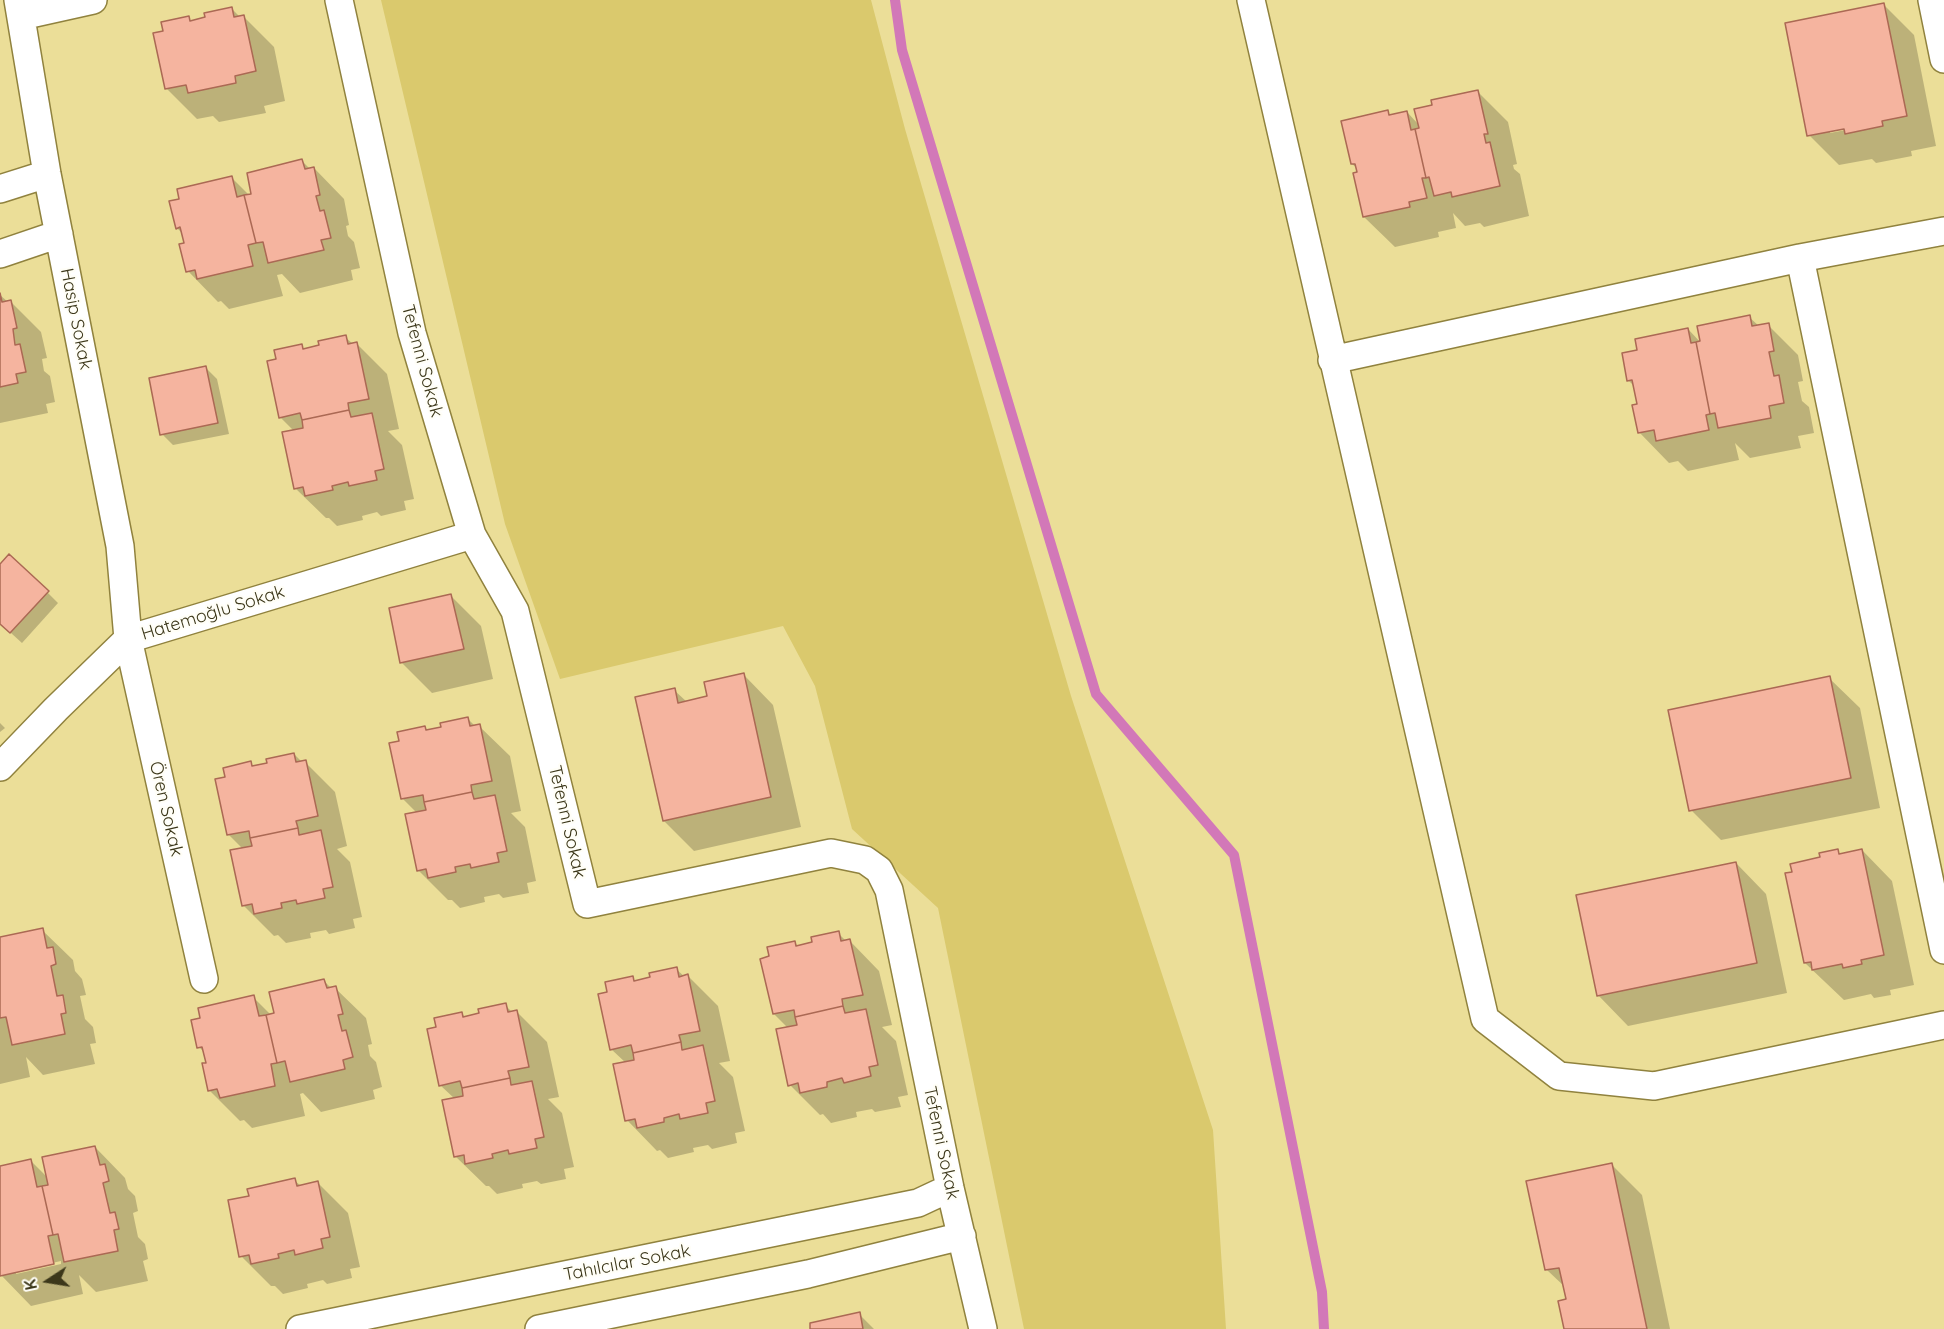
<!DOCTYPE html>
<meta charset="utf-8">
<style>
body{margin:0}
#map{position:relative;width:1944px;height:1329px;overflow:hidden;background:#ebde98;font-family:Quicksand,sans-serif}
canvas{display:block}
.north{position:absolute;left:18px;top:1251px;width:60px;height:60px;-webkit-text-stroke:4px #fffef7;paint-order:stroke;rotate:258deg;font-size:16px;font-weight:700;line-height:24px;text-align:center;color:#3c371a}
.north::after{content:'';display:block;margin:auto;width:21px;height:27px;background:#3c371a;clip-path:polygon(50% 0,100% 100%,50% 72%,0 100%)}
</style>
<div id="map">
<canvas width="1944" height="1329"></canvas>
<div class="north">K</div>
</div>
<script>
const context = document.querySelector('canvas').getContext('2d');
context.lineJoin = 'round';
function fillPath(path, color) { context.fillStyle = color; context.fill(path, 'evenodd'); }
const poly = rows => new Path2D(rows.map(r => 'M' + r).join(''));
function strokePath(path, color, width, dash) { context.strokeStyle = color; context.lineWidth = width; context.lineCap = dash ? 'butt' : 'round'; context.setLineDash(dash || []); context.stroke(path); }
function write(font, color, halo, rows, align = 'center') {
  context.font = font + ' Quicksand,sans-serif'; context.lineWidth = 4.5; context.setLineDash([]); context.textBaseline = 'middle'; context.strokeStyle = halo; context.fillStyle = color; for (const [text, x, y, turn = 0] of rows) {
    context.save(); context.translate(x, y); context.rotate((+turn || 0) * Math.PI / 180); context.textAlign = isNaN(turn) ? turn : align; if (halo) context.strokeText(text, 0, 0); context.fillText(text, 0, 0); context.restore();
  }
}
fillPath(poly([
 [381,0,871,0,905,129,1071,696,1213,1130,1226,1329,1024,1329,938,908,852,829,815,686,783,626,560,679,505,524]
]), '#dac96d');
fillPath(poly([
 [1884,5,1914,35,1936,146,1911,151,1912,156,1876,163,1872,159,1839,165,1809,135],
 [1851,126,1851,129,1830,133,1830,130],
 [232,9,240,17,243,16,274,47,285,101,264,106,266,113,219,122,213,116,197,119,167,89,165,33,188,18,192,22],
 [1477,91,1508,122,1517,164,1513,165,1514,169,1520,174,1529,216,1484,227,1480,223,1465,226,1453,213,1456,228,1438,232,1439,237,1395,247,1364,217,1358,169,1352,164,1387,112,1391,116,1407,112,1419,125,1434,106],
 [302,161,310,169,314,168,344,199,349,225,346,226,348,236,354,242,360,268,351,270,353,280,300,293,282,274,277,275,283,296,229,309,221,301,218,302,188,271,183,234,177,228,181,200,232,178,250,196],
 [0,295,8,302,11,302,41,332,47,358,42,359,44,371,50,376,55,402,46,404,48,413,0,423],
 [1749,317,1759,326,1768,325,1798,355,1803,381,1798,382,1802,401,1809,407,1814,433,1798,436,1801,448,1750,458,1735,443,1739,460,1688,471,1678,461,1669,463,1639,432,1639,405,1635,387,1628,380,1639,351,1688,329,1702,344],
 [345,337,353,344,357,344,387,374,399,429,388,431,402,445,414,499,404,501,406,510,381,516,377,512,362,516,363,520,337,526,329,518,326,518,295,488,294,431,280,417,278,361,301,345,305,350],
 [206,368,217,379,229,434,173,445,162,434],
 [0,566,47,592,58,603,22,643,0,623],
 [451,596,481,626,493,679,432,693,402,663],
 [743,674,773,705,801,827,694,851,664,821,674,690,687,702,709,697],
 [1829,678,1860,708,1880,808,1721,840,1691,810],
 [468,719,476,727,479,726,510,756,521,811,511,813,525,827,536,881,527,883,529,893,503,898,499,894,484,897,485,902,460,908,452,900,448,900,418,870,417,813,403,799,391,744,401,742,424,727,428,731],
 [0,723,5,728,0,732],
 [294,754,302,762,305,762,335,792,347,846,337,849,350,862,362,917,353,919,355,928,329,934,326,930,310,933,311,938,286,943,278,935,274,936,244,906,232,851,243,849,229,835,217,780,227,778,250,763,254,767],
 [1862,850,1892,881,1914,985,1890,990,1891,995,1874,998,1871,994,1844,1000,1805,963,1794,873,1837,851,1841,855],
 [1736,863,1766,894,1787,993,1628,1026,1598,995],
 [42,930,73,960,75,971,82,979,86,995,80,996,85,1019,93,1027,96,1043,90,1044,95,1064,43,1075,26,1057,30,1077,0,1084,0,939],
 [838,933,846,941,849,940,879,971,892,1025,882,1027,896,1041,908,1095,898,1097,901,1107,875,1112,872,1109,856,1112,857,1117,831,1123,823,1114,820,1115,790,1085,788,1028,774,1014,771,957,794,942,798,946],
 [676,969,685,977,688,976,718,1006,730,1061,719,1063,733,1077,745,1131,735,1133,737,1143,712,1149,708,1145,693,1148,694,1152,668,1158,660,1150,657,1151,627,1120,626,1063,611,1049,609,993,632,978,636,982],
 [324,981,332,989,335,988,366,1018,372,1044,368,1045,370,1056,376,1062,382,1087,373,1090,375,1099,321,1112,303,1093,300,1094,305,1116,252,1128,244,1120,240,1121,209,1090,208,1064,205,1053,199,1047,253,997,271,1015],
 [505,1005,513,1013,517,1012,547,1042,559,1097,548,1099,562,1113,574,1167,564,1169,566,1179,541,1184,537,1181,522,1184,523,1188,497,1194,489,1186,486,1186,455,1156,455,1099,440,1085,438,1029,462,1014,466,1018],
 [95,1147,125,1178,128,1189,135,1196,138,1211,133,1213,138,1237,145,1244,148,1259,143,1261,148,1281,96,1292,79,1275,83,1294,31,1306,1,1275,0,1167,31,1161,48,1178],
 [61,1261,61,1264,16,1274,16,1271],
 [1612,1165,1642,1195,1670,1329,1566,1329,1567,1300,1565,1287,1547,1270],
 [294,1180,301,1186,317,1182,348,1213,360,1267,350,1269,352,1278,327,1284,323,1280,307,1284,308,1288,283,1294,275,1286,271,1286,241,1256,250,1197],
 [859,1314,874,1329,812,1329]
]), '#0003');
strokePath(poly([
 [895,0,902,50,1096,694,1234,855,1322,1292,1324,1329]
]), '#d278b8', 10);
const building = poly([
 [1884,3,1907,116,1882,121,1883,126,1845,134,1844,129,1807,136,1785,23,1884,3],
 [232,7,234,17,244,15,256,71,235,76,236,83,188,93,186,85,165,89,153,33,163,31,161,22,189,16,190,21,205,17,204,13,232,7],
 [1478,90,1488,134,1484,134,1486,143,1490,142,1500,186,1452,197,1451,192,1434,196,1429,177,1426,178,1415,129,1419,128,1414,109,1432,105,1431,100,1478,90],
 [1388,110,1389,115,1407,111,1411,130,1415,129,1426,178,1422,178,1427,198,1409,202,1410,207,1363,217,1353,173,1357,172,1355,164,1351,164,1341,121,1388,110],
 [302,159,305,169,314,167,320,195,316,196,320,211,324,210,331,238,321,240,324,250,268,263,263,242,256,243,244,195,251,194,247,173,302,159],
 [232,176,237,197,244,195,256,243,248,245,253,266,197,279,195,270,186,272,179,244,184,243,180,227,176,229,169,201,179,199,177,189,232,176],
 [0,293,2,302,11,300,17,328,13,329,15,345,20,344,26,372,16,374,18,383,0,387,0,293],
 [1750,315,1752,326,1769,323,1774,351,1769,352,1774,376,1779,375,1784,403,1769,406,1771,418,1718,428,1715,413,1710,414,1696,342,1700,341,1697,326,1750,315],
 [1688,328,1691,343,1696,342,1710,414,1706,415,1709,430,1656,441,1654,430,1638,433,1632,405,1637,404,1632,380,1627,381,1622,353,1637,350,1635,339,1688,328],
 [346,335,348,344,357,342,369,399,348,403,349,410,302,420,300,413,279,418,267,361,276,359,274,350,302,344,303,349,319,345,318,341,346,335],
 [206,366,218,423,160,435,149,378,206,366],
 [349,410,351,417,372,413,384,469,375,471,377,480,349,486,348,482,332,486,333,490,305,496,303,487,294,489,282,432,303,428,302,420,349,410],
 [9,554,49,591,10,633,0,624,0,564,9,554],
 [451,594,464,649,400,663,389,608,451,594],
 [744,673,771,797,663,821,635,697,675,688,678,703,707,696,704,682,744,673],
 [1830,676,1851,778,1689,811,1668,710,1830,676],
 [468,717,470,726,480,724,492,781,471,785,472,792,424,802,423,795,401,799,389,743,399,741,397,732,425,726,426,730,441,727,440,723,468,717],
 [294,753,296,762,306,760,318,816,296,821,298,828,250,838,249,831,227,835,215,779,225,777,223,768,251,761,252,766,267,763,266,759,294,753],
 [472,792,474,799,495,795,507,851,497,853,499,862,471,868,470,864,455,867,456,872,428,878,426,869,417,871,405,814,426,810,424,802,472,792],
 [298,828,299,835,321,830,333,887,323,889,325,898,297,904,296,900,281,903,282,908,254,914,252,904,242,906,230,850,252,846,250,838,298,828],
 [1838,849,1839,854,1862,849,1884,955,1861,960,1862,964,1843,968,1842,964,1812,970,1811,962,1804,963,1785,873,1792,872,1790,864,1820,857,1819,853,1838,849],
 [1736,862,1757,963,1597,996,1576,895,1736,862],
 [43,928,47,948,53,947,56,964,51,966,57,996,63,995,66,1013,61,1014,65,1034,12,1045,6,1017,0,1018,0,937,43,928],
 [839,931,841,941,850,939,863,995,842,999,843,1006,795,1017,794,1010,773,1014,760,959,769,956,767,947,795,941,796,946,812,942,811,937,839,931],
 [677,967,679,977,688,974,700,1031,679,1035,681,1042,633,1053,631,1045,610,1050,598,994,607,992,605,982,633,976,634,981,650,977,649,973,677,967],
 [324,979,327,988,336,986,343,1014,338,1015,342,1031,346,1030,353,1057,343,1060,345,1069,290,1082,285,1061,277,1063,266,1015,274,1013,269,992,324,979],
 [254,995,259,1016,266,1015,277,1063,271,1064,275,1086,220,1098,217,1089,208,1091,202,1063,206,1063,202,1047,197,1048,191,1020,200,1018,198,1008,254,995],
 [506,1003,508,1012,517,1010,529,1067,508,1071,510,1078,462,1088,460,1081,439,1086,427,1029,436,1027,434,1018,462,1012,463,1017,479,1013,478,1009,506,1003],
 [843,1006,845,1013,866,1009,878,1065,869,1067,871,1076,844,1083,842,1078,827,1082,827,1087,800,1093,798,1083,788,1086,776,1029,797,1025,795,1017,843,1006],
 [681,1042,682,1050,703,1045,715,1101,706,1103,708,1113,680,1119,679,1114,664,1118,664,1122,637,1128,635,1119,625,1121,613,1064,634,1060,633,1053,681,1042],
 [510,1078,511,1085,532,1081,544,1137,535,1139,537,1148,509,1154,508,1150,492,1154,493,1158,465,1164,464,1155,454,1157,442,1100,463,1096,462,1088,510,1078],
 [95,1146,100,1165,105,1164,109,1181,103,1183,110,1213,115,1212,119,1229,114,1230,118,1251,64,1262,58,1234,53,1235,42,1186,48,1185,42,1157,95,1146],
 [31,1159,37,1187,42,1186,53,1235,48,1236,54,1264,0,1276,0,1166,31,1159],
 [1612,1163,1647,1329,1564,1329,1558,1301,1566,1299,1559,1268,1545,1270,1526,1181,1612,1163],
 [295,1178,297,1186,318,1181,330,1237,321,1239,323,1248,295,1255,294,1250,278,1254,279,1258,251,1264,249,1255,239,1257,228,1200,249,1196,247,1189,295,1178],
 [860,1312,863,1329,810,1329,810,1323,860,1312]
]);
fillPath(building, '#f5b49f');
strokePath(building, '#ab6954', 1.5);
const street = poly([
 [18,0,47,174,120,546,128,639,204,979],
 [339,0,412,333,472,535,515,611,587,904,831,853,865,860,879,870,889,890,950,1188,983,1329],
 [1251,0,1485,1019,1559,1076,1654,1086,1944,1025],
 [1932,0,1944,59],
 [21,16,93,0],
 [0,189,47,174],
 [0,254,59,234],
 [1800,258,1944,950],
 [1332,360,1800,258,1944,231],
 [0,767,56,709,128,639,472,535],
 [300,1329,918,1203,950,1188],
 [539,1329,808,1274,962,1236]
]);
strokePath(street, '#90823e', 30);
strokePath(street, '#fff', 27);
write('18px', '#3c371a', '#fffef7', [
 ["Hasip Sokak",76,319,79],
 ["Tefenni Sokak",422,361,75],
 ["Hatemoğlu Sokak",213,613,-17],
 ["Ören Sokak",166,809,77],
 ["Tefenni Sokak",567,822,77],
 ["Tefenni Sokak",941,1143,78],
 ["Tahılcılar Sokak",627,1263,-11]
]);
</script>
